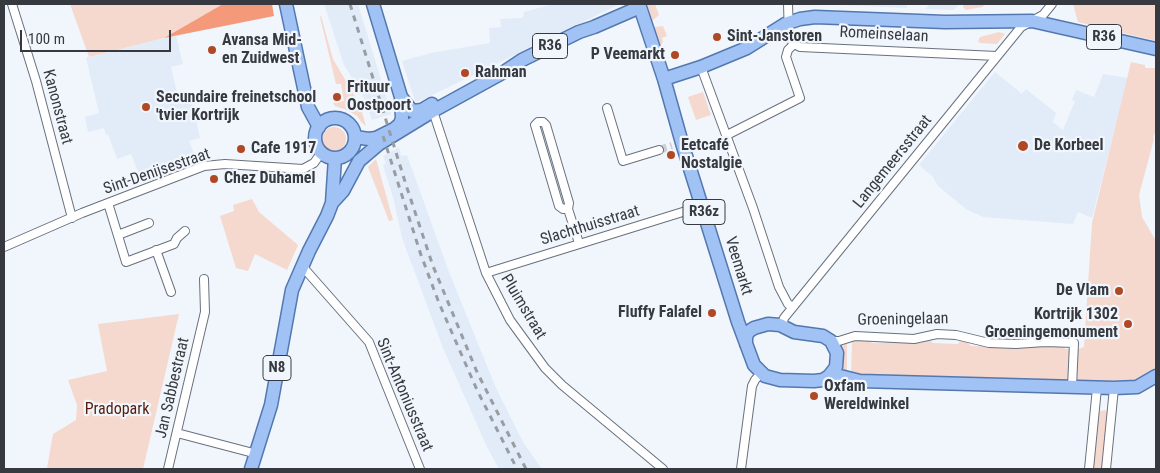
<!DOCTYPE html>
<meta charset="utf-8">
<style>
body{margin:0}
#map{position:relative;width:1160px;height:473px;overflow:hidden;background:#f1f6fc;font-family:"Roboto Condensed",sans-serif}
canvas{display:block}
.frame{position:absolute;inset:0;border:5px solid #363a40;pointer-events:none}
.scale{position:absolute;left:20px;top:30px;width:151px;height:22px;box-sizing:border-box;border:2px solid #363a40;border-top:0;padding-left:6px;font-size:15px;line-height:18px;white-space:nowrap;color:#363a40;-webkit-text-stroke:4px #f1f6fc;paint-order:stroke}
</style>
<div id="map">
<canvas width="1160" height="473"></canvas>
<div class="frame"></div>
<div class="scale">100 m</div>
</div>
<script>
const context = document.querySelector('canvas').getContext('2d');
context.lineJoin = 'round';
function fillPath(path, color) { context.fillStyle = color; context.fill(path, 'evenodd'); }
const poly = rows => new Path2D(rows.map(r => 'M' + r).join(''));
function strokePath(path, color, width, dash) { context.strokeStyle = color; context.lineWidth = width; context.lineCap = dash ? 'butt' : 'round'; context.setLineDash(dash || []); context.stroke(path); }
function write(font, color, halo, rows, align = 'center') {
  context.font = font + ' "Roboto Condensed",sans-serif'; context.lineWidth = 4.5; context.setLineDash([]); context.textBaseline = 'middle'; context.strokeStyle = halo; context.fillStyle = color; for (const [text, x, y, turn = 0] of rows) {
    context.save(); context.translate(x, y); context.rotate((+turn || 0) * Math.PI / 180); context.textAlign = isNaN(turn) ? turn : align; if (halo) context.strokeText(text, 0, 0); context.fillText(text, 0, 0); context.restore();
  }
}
fillPath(poly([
 [324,4,358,4,390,109,391,114,372,120,364,98,344,65],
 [553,4,620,4,428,97,417,102,415,101,402,61,431,53,490,43,489,28,501,27,500,19,521,18,524,16,523,14,524,12],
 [838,4,907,4,907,8,839,5],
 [930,4,960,4,953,10,925,9],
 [176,35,183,64,171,67,179,101,191,99,200,138,189,141,196,159,141,179,131,154,117,159,108,134,106,135,104,128,88,132,85,117,99,113,86,58],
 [995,72,1022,94,1026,89,1056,113,1053,122,1063,130,1075,101,1072,100,1076,90,1094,97,1103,74,1128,78,1092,218,1078,212,1073,224,983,217,966,209,938,186,933,177,919,165],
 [399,147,401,156,407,155,449,272,496,388,523,442,542,469,499,469,487,447,443,348,402,238,394,201,383,165,386,164,383,156]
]), '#e2ebf8');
fillPath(poly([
 [70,4,223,4,164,38,89,57],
 [647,4,655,4,659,15,652,21],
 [964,4,986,4,982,7,966,10,963,7],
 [1073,4,1156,4,1156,41,1078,22],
 [321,16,333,59,360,105,366,126,362,123,357,116,347,110,335,106,333,103,344,101,341,84,336,84,320,17],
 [663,26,667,36,662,38,663,42,660,46,654,27],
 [999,32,1005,34,997,44,980,43,978,41,980,37],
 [1131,62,1145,65,1145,68,1156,68,1156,130,1153,138,1154,139,1139,195,1142,217,1156,241,1156,372,1135,383,851,375,852,341,856,339,869,340,872,343,886,343,892,341,921,343,929,340,933,343,958,344,960,341,967,342,971,346,1028,348,1045,345,1061,346,1066,349,1079,349,1084,347,1092,223],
 [703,92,711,115,696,120,688,97],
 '322 139a12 12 0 1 1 24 0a12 12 0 1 1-24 0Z',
 [376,159,393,220,389,221,368,167],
 [252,199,259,212,298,245,287,270,255,254,248,271,236,268,220,216,234,211,233,205],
 [179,314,143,469,52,469,47,468,53,434,76,420,77,405,68,380,107,371,98,324],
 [847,343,847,373,841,370,843,358,841,346],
 [1105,410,1108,413,1103,469,1091,469,1097,412]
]), '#f5d8ce');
fillPath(poly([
 [223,4,272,4,274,16,164,38]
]), '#f5997b');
strokePath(poly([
 [659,150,672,146]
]), '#ccd0d6', 8, [8, 4]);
const street = poly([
 [12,4,36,81,72,218],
 [788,4,789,37,794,44,800,47,997,56],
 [701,67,753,208,779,287,788,304,793,307],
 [607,108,623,161,659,150],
 [433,111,486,273,510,320,545,368,562,385,663,469],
 [727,135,800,98,786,57,788,50,794,44],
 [108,203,126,262,174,244,177,238,185,231],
 [568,209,563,209,559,206,536,128,535,125,538,122,543,122,546,125,569,203,568,209,579,243],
 [118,235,149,223],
 [4,247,82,213,204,166,225,164,303,169,314,163,321,153],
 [156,250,171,292],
 [302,266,369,342,420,469],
 [486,273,702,206],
 [782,326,784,318,793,307,1021,27,1043,15,1052,4],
 [831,341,839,341,855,336,914,339,937,334,956,335,989,343,1016,344,1045,342,1074,343,1072,387],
 [177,433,257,454],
 [168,469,205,312,204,279],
 [741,469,752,386,755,380,761,373],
 [1089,469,1097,388],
 [1106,469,1114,388]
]);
const primary = poly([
 [286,4,308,107,319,127],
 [639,4,664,79,682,143,738,322,754,365,765,376,780,380,814,381,823,380,829,376,836,375,860,381,1114,388,1137,387,1156,376],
 [664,79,701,67,747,48,785,24,800,19,815,17,945,22,1032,21,1156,49],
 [401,97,412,111,422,110,432,104],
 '315 138a20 20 0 1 1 40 0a20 20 0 1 1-40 0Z',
 [355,137,369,139,376,138,394,129,400,124,402,118,401,97,373,4],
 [332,203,343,191,359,161,379,144,433,111,504,72,522,60,579,32,594,27,640,7],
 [746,344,746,337,748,332,754,328,768,324,780,325,794,332,823,336,831,341,837,353,836,367,829,376],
 [251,469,271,405,292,290,309,251,327,216,332,203,335,158]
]);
strokePath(street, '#68717f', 10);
strokePath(primary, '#5378b0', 15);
strokePath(street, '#fff', 8);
strokePath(primary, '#a1c2f4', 12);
strokePath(poly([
 [350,4,407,188,433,266,477,372,526,469],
 [383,136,421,255,439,303,477,390,515,465]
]), '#989da3', 3, [6, 6]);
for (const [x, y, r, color] of [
 [717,37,5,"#b04824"],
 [212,50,5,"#b04824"],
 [675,55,5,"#b04824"],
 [465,73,5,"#b04824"],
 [337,97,5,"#b04824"],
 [146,107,5,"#b04824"],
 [1023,146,6,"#b04824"],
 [241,149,5,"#b04824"],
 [671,155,5,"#b04824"],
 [214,179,5,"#b04824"],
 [1119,291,5,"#b04824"],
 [712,313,5,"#b04824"],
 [1128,324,5,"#b04824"],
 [814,396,5,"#b04824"]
]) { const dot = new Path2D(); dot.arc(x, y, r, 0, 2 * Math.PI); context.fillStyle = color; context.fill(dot); strokePath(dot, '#f1f6fc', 2); }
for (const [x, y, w] of [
 [1104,37,35],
 [550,46,35],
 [704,212,42],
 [277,368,28]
]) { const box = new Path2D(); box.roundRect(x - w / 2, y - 12.5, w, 25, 4); context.fillStyle = '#f1f6fc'; context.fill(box); strokePath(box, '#363a40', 1); }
write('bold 15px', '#363a40', null, [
 ["R36",1104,37],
 ["R36",550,46],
 ["R36z",704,212],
 ["N8",277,368]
]);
write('16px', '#363a40', '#f1f6fc', [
 ["Romeinselaan",884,35,3],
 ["Kanonstraat",57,107,75],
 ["Langemeersstraat",893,162,-51],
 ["Sint-Denijsestraat",157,172,-19],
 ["Slachthuisstraat",590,226,-17],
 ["Veemarkt",738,266,73],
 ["Pluimstraat",523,307,59],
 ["Groeningelaan",903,320,-1],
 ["Jan Sabbestraat",173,388,-77],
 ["Sint-Antoniusstraat",404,395,67]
]);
write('bold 16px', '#363a40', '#f1f6fc', [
 ["Sint-Janstoren",727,37],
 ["Avansa Mid-",222,41],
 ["en Zuidwest",222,59],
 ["P Veemarkt",665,55,"right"],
 ["Rahman",475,73],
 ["Frituur",347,88],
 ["Oostpoort",347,106],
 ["Secundaire freinetschool",156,98],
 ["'tvier Kortrijk",156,116],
 ["Eetcafé",681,146],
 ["Nostalgie",681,164],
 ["De Korbeel",1034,146],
 ["Cafe 1917",251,149],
 ["Chez Duhamel",224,179],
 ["De Vlam",1109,291,"right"],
 ["Fluffy Falafel",702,313,"right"],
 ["Kortrijk 1302",1118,315,"right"],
 ["Groeningemonument",1118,333,"right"],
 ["Oxfam",824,387],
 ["Wereldwinkel",824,405]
], 'left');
write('16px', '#561d09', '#f1f6fc', [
 ["Pradopark",117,410]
]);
</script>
